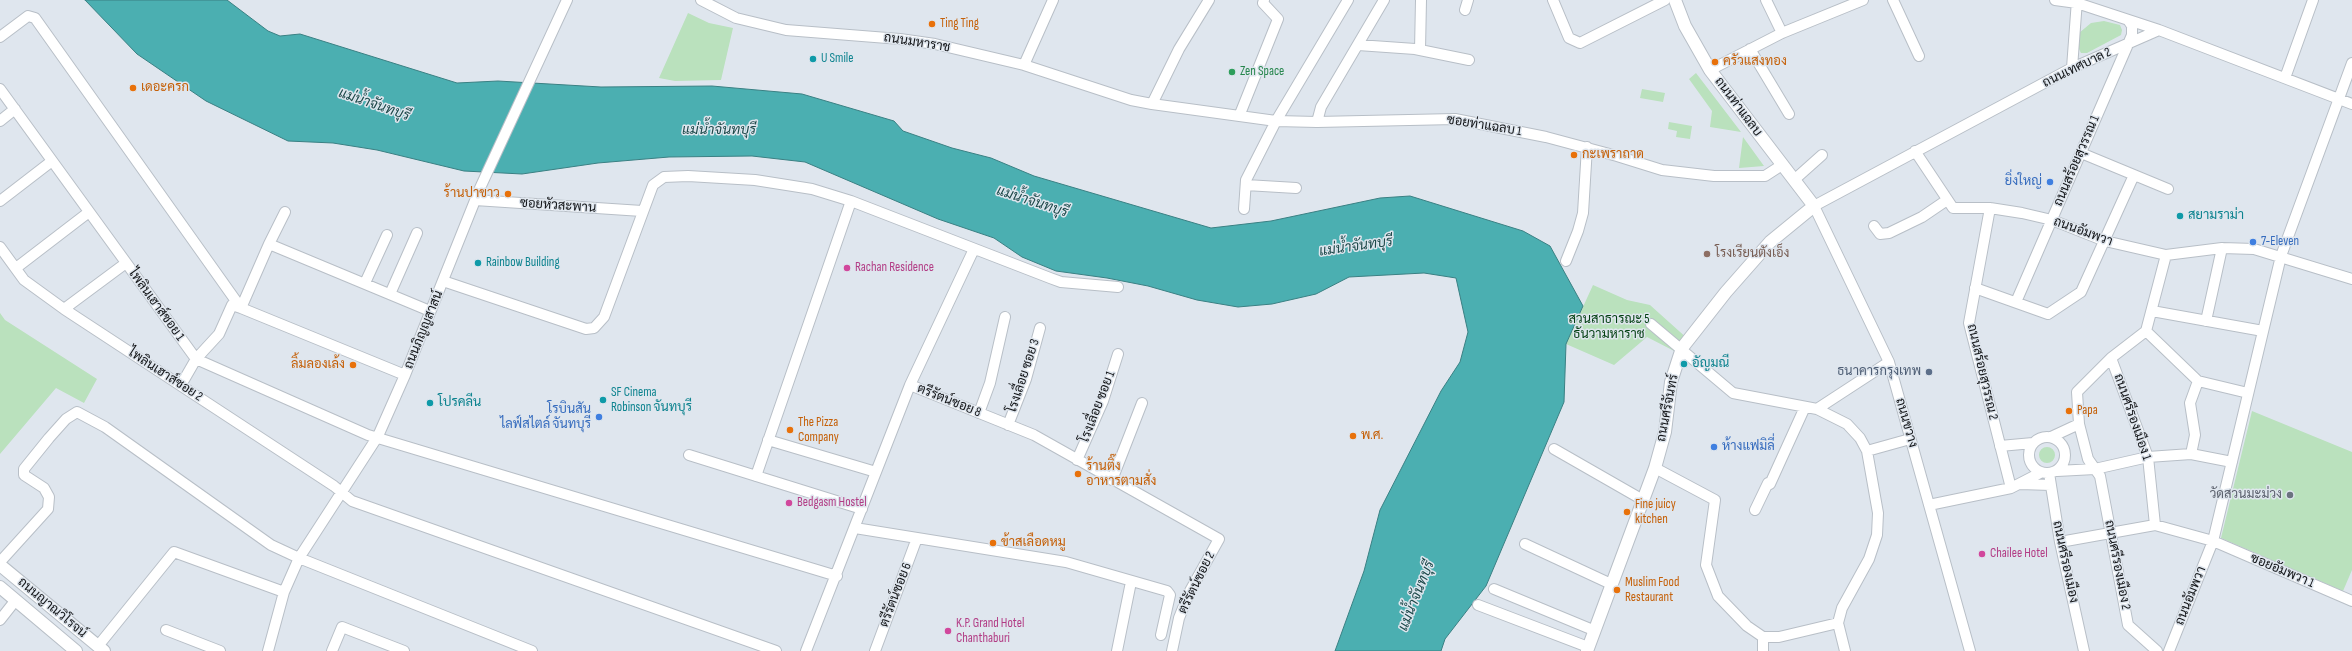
<!DOCTYPE html>
<meta charset="utf-8">
<style>
body{margin:0}
canvas{display:block;background:#dfe6ee}
</style>
<canvas width="2352" height="651"></canvas>
<script>
const context = document.querySelector('canvas').getContext('2d');
context.lineJoin = 'round';
function fillPath(path, color) { context.fillStyle = color; context.fill(path, 'evenodd'); }
const poly = rows => new Path2D(rows.map(r => 'M' + r).join(''));
function strokePath(path, color, width, dash) { context.strokeStyle = color; context.lineWidth = width; context.lineCap = dash ? 'butt' : 'round'; context.setLineDash(dash || []); context.stroke(path); }
function write(font, color, halo, rows, align = 'center') {
  context.font = font + ' "Sofia Sans Condensed",Sarabun,sans-serif'; context.lineWidth = 3; context.setLineDash([]); context.textBaseline = 'middle'; context.strokeStyle = halo; context.fillStyle = color; for (const [text, x, y, turn = 0] of rows) {
    context.save(); context.translate(x, y); context.rotate((+turn || 0) * Math.PI / 180); context.textAlign = isNaN(turn) ? turn : align; if (halo) context.strokeText(text, 0, 0); context.fillText(text, 0, 0); context.restore();
  }
}
fillPath(poly([
 [688,13,709,23,733,28,721,80,675,81,659,78],
 [2104,21,2120,25,2122,30,2121,35,2087,53,2081,53,2078,47,2079,33,2091,23],
 [1696,73,1741,132,1710,127,1712,111,1689,79],
 [1642,89,1665,93,1663,102,1640,98],
 [1669,122,1692,126,1690,139,1676,137,1677,131,1668,129],
 [1743,137,1764,166,1739,168],
 [1593,285,1627,300,1650,305,1689,340,1680,354,1647,337,1614,365,1566,344],
 [0,313,5,320,97,379,84,403,56,388,0,454],
 [2252,411,2352,452,2352,570,2343,591,2221,538],
 '2039 455a8 8 0 1 1 16 0a8 8 0 1 1-16 0Z'
]), '#bae1bd');
const water = poly([
 [85,0,227,0,268,31,280,36,300,34,457,83,498,81,601,87,712,86,802,94,894,121,903,131,952,148,991,158,1034,176,1211,228,1271,221,1380,198,1410,196,1523,231,1550,246,1583,306,1566,344,1564,402,1486,586,1445,639,1441,651,1335,651,1364,571,1380,510,1441,391,1460,362,1468,332,1456,278,1424,273,1349,277,1316,294,1272,304,1238,307,1197,300,1148,286,1107,278,1056,271,1022,257,994,238,938,219,805,162,752,156,669,157,598,163,522,174,464,171,377,150,333,143,288,141,206,101,137,54,85,0]
]);
fillPath(water, '#4bafb1');
strokePath(water, '#3a8083', 1);
const minor = poly([
 [701,0,736,18,786,30,900,39,935,44,1024,65,1131,100,1152,104,1276,121,1317,122,1455,119,1546,137,1617,156,1662,170,1714,176,1765,176,1782,165],
 [1553,0,1569,38,1580,43,1665,0],
 [1766,0,1782,33],
 [1893,0,1919,56],
 [2055,0,2077,3,2159,30,2352,104],
 [1465,10,1468,0],
 [0,37,28,16,35,18,241,308,405,375],
 [1358,45,1415,49,1469,60],
 [1750,49,1789,114],
 [1420,50,1421,0],
 [1024,65,1053,0],
 [2072,68,2077,0],
 [1710,70,1782,33,1863,0],
 [2285,78,2313,0],
 [0,89,196,359,368,435,837,576],
 [1152,104,1179,49,1209,0],
 [1240,114,1278,19,1263,3,1264,0],
 [0,121,15,109],
 [1317,122,1321,107,1384,0],
 [1915,151,1953,208,1990,208,2022,213,2052,220,2105,241,2166,255,2222,248,2254,249,2352,279],
 [2081,153,2168,189],
 [1794,180,1822,155],
 [1246,185,1296,188],
 [475,200,642,211],
 [0,201,52,161],
 [1990,208,1969,323,2011,488],
 [1244,209,1246,180,1276,121,1348,0],
 [1874,226,1880,234,1889,233,1922,217,1947,200],
 [269,244,285,212],
 [0,247,24,280,64,309,334,486,352,501,776,651],
 [1566,261,1578,231,1583,213,1587,147],
 [16,268,89,212],
 [443,281,586,329,594,328,604,317,653,185,664,177,688,176,755,180,812,189,851,201,1050,278,1061,282,1118,287],
 [365,283,387,235],
 [1975,288,2048,314,2081,292,2134,175],
 [390,294,417,233],
 [2016,302,2132,35,2132,26,2128,20],
 [64,309,126,263],
 [2152,311,2263,331],
 [2206,321,2222,248],
 [1651,324,1733,393,1817,409,1847,424,1860,438,1867,451,1878,513,1877,535,1869,559,1842,608,1838,623,1845,651],
 [2146,331,2198,381,2248,393],
 [2111,358,2148,457,2155,525],
 [181,385,196,359,219,334,232,305,241,308,269,244,430,311],
 [910,385,974,249],
 [1817,409,1889,362],
 [979,413,990,383,1005,317],
 [1008,425,1026,379,1040,328],
 '2029 455a18 18 0 1 1 36 0a18 18 0 1 1-36 0Z',
 [2051,437,2079,424],
 [768,440,876,472],
 [2000,446,2033,443],
 [1554,449,1643,500],
 [1867,451,1910,439],
 [2191,454,2195,435,2190,403,2198,381],
 [689,455,862,509],
 [1077,460,1103,401,1118,354],
 [1655,468,1715,500,1706,565,1718,596,1747,626,1763,637,1779,637,1838,623],
 [2057,471,2095,469,2148,457,2191,454,2232,462],
 [2049,473,2060,542,2084,651],
 [756,476,851,201],
 [1112,480,1142,403],
 [2020,484,2051,485],
 [1929,505,2011,488,2040,473],
 [1755,510,1768,483,1770,484,1805,407],
 [855,528,1066,562,1167,591,1170,595,1161,635],
 [2060,542,2155,525,2213,541,2352,601],
 [1525,544,1611,584],
 [0,562,48,509,49,497,44,488,24,475,24,469,49,438,66,419,77,412,105,427,271,545,299,558,532,651],
 [1494,589,1593,630],
 [1478,605,1588,647],
 [0,620,15,601],
 [166,630,220,651],
 [1763,637,1763,651],
 [98,646,174,552,284,592],
 [268,651,284,592,299,558,378,436,405,375,480,188,567,0],
 [332,651,342,627,404,651],
 [806,651,910,385,1034,435,1219,539,1190,591,1179,618,1172,651],
 [875,651,917,538],
 [1117,651,1131,582],
 [1970,651,1889,362,1814,206,2072,68,2159,30],
 [2157,651,2128,625,2100,476,2088,459,2079,424,2077,392,2111,358,2146,331,2166,255],
 [2169,651,2213,541,2281,256,2352,63]
]);
const major = poly([
 [0,565,104,651],
 [0,587,76,651],
 [1587,651,1655,468,1665,432,1671,382,1682,348,1726,292,1770,242,1814,206,1710,70,1685,26,1675,0]
]);
strokePath(minor, '#b8bfc7', 12);
strokePath(major, '#b8bfc7', 14);
strokePath(minor, '#fff', 10);
strokePath(major, '#fff', 12);
for (const [x, y, r, color] of [
 [932,24,4,"#e8710a"],
 [813,59,4,"#0f9aa8"],
 [1715,62,4,"#e8710a"],
 [1232,72,4,"#2e9e5b"],
 [133,88,4,"#e8710a"],
 [1574,155,4,"#e8710a"],
 [2050,182,4,"#3f7fe0"],
 [508,194,4,"#e8710a"],
 [2180,216,4,"#0f9aa8"],
 [2253,242,4,"#3f7fe0"],
 [1707,254,4,"#8d6e63"],
 [478,263,4,"#0f9aa8"],
 [847,268,4,"#d1479c"],
 [1684,364,4,"#0f9aa8"],
 [353,365,4,"#e8710a"],
 [1929,372,4,"#5c6f8a"],
 [603,400,4,"#0f9aa8"],
 [430,403,4,"#0f9aa8"],
 [2069,411,4,"#e8710a"],
 [599,417,4,"#3f7fe0"],
 [790,430,4,"#e8710a"],
 [1353,436,4,"#e8710a"],
 [1714,447,4,"#3f7fe0"],
 [1078,474,4,"#e8710a"],
 [2290,495,4,"#6b7280"],
 [789,503,4,"#d1479c"],
 [1627,512,4,"#e8710a"],
 [993,543,4,"#e8710a"],
 [1982,554,4,"#d1479c"],
 [1617,590,4,"#e8710a"],
 [948,631,4,"#d1479c"]
]) { const dot = new Path2D(); dot.arc(x, y, r, 0, 2 * Math.PI); context.fillStyle = color; context.fill(dot); strokePath(dot, '#dfe6ee', 1.5); }
write('13px', '#c56008', '#dfe6ee', [
 ["Ting Ting",940,24],
 ["ครัวแสงทอง",1723,62],
 ["เดอะครก",141,88],
 ["กะเพราถาด",1582,155],
 ["ร้านปาขาว",500,194,"right"],
 ["ลิ้มลองเล้ง",345,365,"right"],
 ["Papa",2077,411],
 ["The Pizza",798,423],
 ["Company",798,438],
 ["พ.ศ.",1361,436],
 ["ร้านติ๊ง",1086,467],
 ["อาหารตามสั่ง",1086,482],
 ["Fine juicy",1635,505],
 ["kitchen",1635,520],
 ["ข้าสเลือดหมู",1001,543],
 ["Muslim Food",1625,583],
 ["Restaurant",1625,598]
], 'left');
write('13px', '#121417', '#dfe6ee', [
 ["ถนนมหาราช",917,43,9],
 ["ถนนเทศบาล 2",2077,68,-26],
 ["ถนนท่าแฉลบ",1738,107,53],
 ["ซอยท่าแฉลบ 1",1484,126,9],
 ["ถนนสร้อยสุวรรณ 1",2077,161,-67],
 ["ซอยหัวสะพาน",558,206,4],
 ["ถนนอัมพวา",2083,232,20],
 ["ไพลินเฮาส์ซอย 1",156,305,54],
 ["ถนนภิญญสาสน์",424,330,-68],
 ["ถนนสร้อยสุวรรณ 2",1982,372,77],
 ["ไพลินเฮาส์ซอย 2",165,375,33],
 ["โรงเลื่อย ซอย 3",1024,376,-72],
 ["ตรีรัตน์ซอย 8",949,401,22],
 ["โรงเลื่อย ซอย 1",1098,407,-69],
 ["ถนนศรีจันทร์",1668,408,-79],
 ["ถนนศรีรองเมือง 1",2132,417,71],
 ["ถนนขวาง",1906,423,74],
 ["ถนนศรีรองเมือง",2065,562,78],
 ["ถนนศรีรองเมือง 2",2117,565,79],
 ["ซอยอัมพวา 1",2282,571,23],
 ["ตรีรัตน์ซอย 2",1197,583,-64],
 ["ตรีรัตน์ซอย 6",896,595,-69],
 ["ถนนอัมพวา",2191,596,-68],
 ["ถนนญาณวิโรจน์",52,608,40]
]);
write('13px', '#0d838f', '#dfe6ee', [
 ["U Smile",821,59],
 ["สยามราม่า",2188,216],
 ["Rainbow Building",486,263],
 ["อัญมณี",1692,364],
 ["SF Cinema",611,393],
 ["Robinson จันทบุรี",611,408],
 ["โปรคลีน",438,403]
], 'left');
write('13px', '#27864d', '#dfe6ee', [
 ["Zen Space",1240,72]
], 'left');
write('13px', '#366cbe', '#dfe6ee', [
 ["ยิ่งใหญ่",2042,182],
 ["7-Eleven",2261,242,"left"],
 ["โรบินสัน",591,410],
 ["ไลฟ์สไตล์ จันทบุรี",591,425],
 ["ห้างแฟมิลี่",1722,447,"left"]
], 'right');
write('13px', '#785e54', '#dfe6ee', [
 ["โรงเรียนตังเอ็ง",1715,254]
], 'left');
write('13px', '#b23c85', '#dfe6ee', [
 ["Rachan Residence",855,268],
 ["Bedgasm Hostel",797,503],
 ["Chailee Hotel",1990,554],
 ["K.P. Grand Hotel",956,624],
 ["Chanthaburi",956,639]
], 'left');
write('13px', '#003f10', '#dfe6ee', [
 ["สวนสาธารณะ 5",1609,320],
 ["ธันวามหาราช",1609,335]
]);
write('13px', '#4e5e75', '#dfe6ee', [
 ["ธนาคารกรุงเทพ",1921,372]
], 'right');
write('13px', '#5b616d', '#dfe6ee', [
 ["วัดสวนมะม่วง",2282,495]
], 'right');
write('italic 14px', '#1d494a', '#dfe6ee', [
 ["แม่น้ำจันทบุรี",374,105,19],
 ["แม่น้ำจันทบุรี",719,130],
 ["แม่น้ำจันทบุรี",1032,202,18],
 ["แม่น้ำจันทบุรี",1356,247,-8],
 ["แม่น้ำจันทบุรี",1417,596,-68]
]);
</script>
